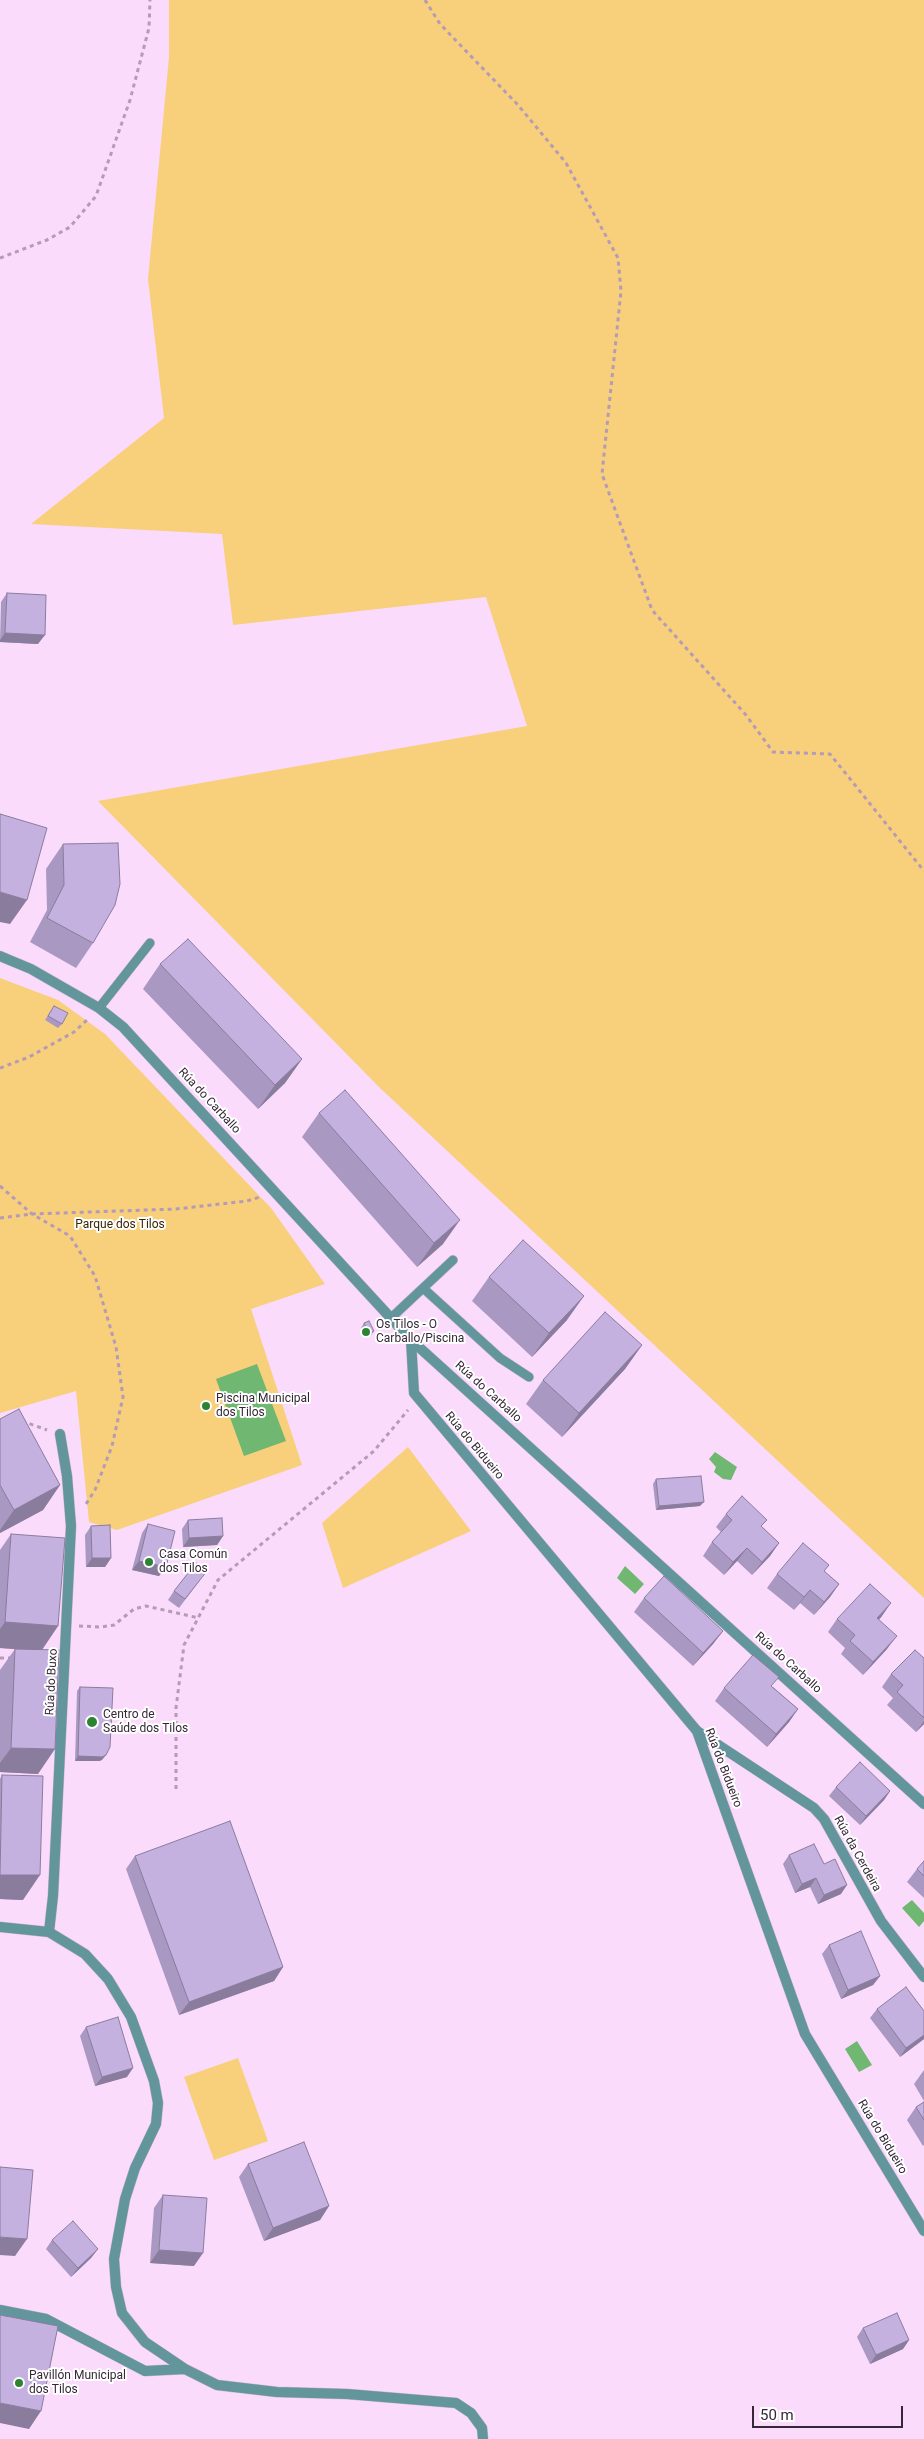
<!DOCTYPE html>
<meta charset="utf-8">
<style>
body{margin:0}
#map{position:relative;width:924px;height:2439px;overflow:hidden;background:#fadbfc;font-family:Roboto,sans-serif}
canvas{display:block}
.scale{position:absolute;left:752px;top:2406px;width:151px;height:22px;box-sizing:border-box;border:2px solid #352736;border-top:0;padding-left:6px;font-size:15px;line-height:18px;white-space:nowrap;color:#352736;-webkit-text-stroke:4px #fff;paint-order:stroke}
</style>
<div id="map">
<canvas width="924" height="2439"></canvas>
<div class="scale">50 m</div>
</div>
<script>
const context = document.querySelector('canvas').getContext('2d');
context.lineJoin = 'round';
function fillPath(path, color) { context.fillStyle = color; context.fill(path, 'evenodd'); }
const poly = rows => new Path2D(rows.map(r => 'M' + r).join(''));
function strokePath(path, color, width, dash) { context.strokeStyle = color; context.lineWidth = width; context.lineCap = dash ? 'butt' : 'round'; context.setLineDash(dash || []); context.stroke(path); }
function write(font, color, halo, rows, align = 'center') {
  context.font = font + ' Roboto,sans-serif'; context.lineWidth = 4; context.setLineDash([]); context.textBaseline = 'middle'; context.strokeStyle = halo; context.fillStyle = color; for (const [text, x, y, turn = 0] of rows) {
    context.save(); context.translate(x, y); context.rotate((+turn || 0) * Math.PI / 180); context.textAlign = isNaN(turn) ? turn : align; if (halo) context.strokeText(text, 0, 0); context.fillText(text, 0, 0); context.restore();
  }
}
fillPath(poly([
 [169,0,924,0,924,1598,379,1087,98,801,527,726,486,597,233,625,222,534,31,524,164,418,148,279,169,57],
 [0,978,58,1000,105,1034,271,1208,325,1284,251,1309,302,1465,117,1530,89,1522,76,1391,0,1413],
 [408,1447,471,1531,343,1588,322,1523],
 [238,2058,268,2141,214,2160,184,2077]
]), '#f8cf7b');
fillPath(poly([
 [257,1364,286,1441,244,1456,216,1379],
 [715,1452,737,1467,731,1480,723,1479,714,1472,716,1467,709,1459],
 [625,1566,644,1584,635,1594,617,1578],
 [912,1900,924,1913,924,1921,919,1927,902,1908],
 [857,2041,872,2065,859,2072,845,2049]
]), '#70b771');
const service = poly([
 [99,1008,150,943],
 [423,1288,500,1358,529,1377],
 [391,1318,453,1260]
]);
const minor = poly([
 [411,1340,924,1804],
 [697,1731,814,1808,824,1819,881,1921,924,1977],
 [0,1927,49,1932,85,1954,108,1979,131,2017,154,2081,158,2103,156,2124,135,2168,125,2199,114,2259,116,2287,122,2313,145,2342,185,2369,217,2385,277,2392,347,2394,456,2403,471,2413,482,2428,483,2439],
 [49,1932,53,1896,71,1526,67,1476,60,1434],
 [0,2310,46,2319,145,2371,185,2369]
]);
const tertiary = poly([
 [0,956,31,969,99,1008,123,1027,411,1340,414,1393,697,1731,805,2034,924,2231]
]);
strokePath(service, '#d3b7d4', 10);
strokePath(minor, '#d3b7d4', 11);
strokePath(tertiary, '#d3b7d4', 11);
strokePath(poly([
 [425,0,440,24,518,105,566,163,618,258,621,291,602,474,652,610,746,715,773,752,830,754,924,871],
 [0,258,47,240,70,227,96,196,130,100,149,28,150,0],
 [0,1068,29,1057,74,1032,88,1019],
 [0,1186,32,1214,70,1236,95,1276,116,1347,123,1397,112,1446,95,1490,84,1507],
 [0,1218,32,1214,176,1209,247,1201,260,1197],
 [22,1421,47,1430],
 [79,1626,101,1627,114,1625,134,1609,146,1606,199,1618],
 [0,1658,12,1658],
 [176,1789,176,1708,184,1645,218,1580,374,1451,408,1410]
]), '#b49bb6', 3, [4, 4]);
strokePath(service, '#63969c', 9);
strokePath(minor, '#63969c', 10);
strokePath(tertiary, '#63969c', 10);
fillPath(poly([
 [7,593,38,644,0,642,1,602],
 [63,844,93,943,76,968,30,942,47,910,46,869],
 [160,964,302,1059,285,1083,258,1109,143,989],
 [54,1006,62,1024,58,1028,45,1020],
 [319,1113,443,1244,417,1267,302,1137],
 [489,1277,567,1320,532,1357,472,1301],
 [364,1323,371,1335,366,1338,361,1328],
 [642,1345,625,1369,562,1437,526,1404,543,1380],
 [0,1419,60,1485,43,1510,0,1533],
 [656,1479,700,1506,656,1510,653,1484],
 [726,1514,762,1527,779,1543,770,1556,752,1575,737,1561,724,1575,703,1556,712,1542,721,1532,716,1527],
 [188,1520,223,1536,217,1545,183,1547,182,1529],
 [148,1524,166,1567,159,1576,132,1570,142,1533],
 [91,1526,111,1558,105,1567,86,1567,85,1535],
 [11,1534,58,1626,42,1650,38,1774,0,1772,0,1670,15,1649,0,1648,0,1550],
 [825,1572,839,1584,830,1597,814,1615,800,1603,794,1610,767,1588,777,1574],
 [200,1580,179,1608,168,1600,174,1591],
 [644,1598,723,1631,713,1644,693,1666,634,1612],
 [882,1616,879,1620,887,1649,863,1675,841,1654,845,1648,828,1632,837,1619],
 [924,1658,924,1724,916,1732,887,1705,893,1698,882,1687,891,1674],
 [80,1687,102,1760,99,1761,75,1761,77,1691],
 [773,1687,798,1709,789,1722,767,1747,715,1701,724,1688],
 [2,1775,23,1900,0,1899,0,1779],
 [836,1787,890,1791,884,1800,860,1825,829,1796],
 [789,1855,824,1864,841,1894,818,1904,810,1887,795,1893,783,1864],
 [135,1856,283,1967,274,1981,179,2015,126,1869],
 [924,1861,924,1898,907,1882,917,1869],
 [829,1945,880,1976,873,1985,841,1999,822,1954],
 [877,2009,924,2011,924,2039,900,2057,870,2018],
 [86,2027,127,2077,95,2086,80,2036],
 [924,2070,924,2101,914,2084],
 [924,2102,924,2145,923,2146,907,2120,916,2107],
 [248,2164,329,2206,320,2220,264,2241,239,2177],
 [163,2195,194,2266,150,2263,154,2208],
 [52,2240,98,2249,91,2258,71,2277,46,2249],
 [863,2328,909,2340,903,2349,870,2364,857,2337]
]), '#a998c1');
fillPath(poly([
 [5,633,45,635,38,644,0,642,0,640],
 [0,892,27,900,10,924,0,922],
 [302,1059,285,1083,258,1109,275,1085],
 [460,1220,443,1244,417,1267,434,1243],
 [584,1296,567,1320,532,1357,549,1333],
 [374,1331,371,1335,366,1338,369,1333],
 [642,1345,625,1369,562,1437,579,1413],
 [60,1485,43,1510,0,1533,0,1530,14,1510],
 [704,1502,700,1506,656,1510,659,1506],
 [223,1536,217,1545,183,1547,189,1538],
 [779,1543,770,1556,752,1575,762,1562],
 [747,1548,737,1561,724,1575,733,1562],
 [92,1558,111,1558,105,1567,86,1567],
 [139,1561,166,1567,159,1576,132,1570],
 [839,1584,830,1597,814,1615,824,1602],
 [810,1590,800,1603,794,1610,804,1597],
 [891,1603,882,1616,868,1631,877,1618],
 [5,1622,58,1626,41,1651,0,1648,0,1629],
 [723,1631,713,1644,693,1666,703,1653],
 [897,1636,887,1649,863,1675,873,1662],
 [798,1709,789,1722,767,1747,776,1734],
 [924,1721,924,1724,916,1732],
 [11,1748,55,1749,38,1774,0,1772,0,1763],
 [106,1755,102,1760,99,1761,75,1761,78,1756],
 [890,1791,884,1800,860,1825,866,1816],
 [0,1875,40,1875,23,1900,0,1899],
 [816,1878,810,1887,795,1893,802,1884],
 [847,1885,841,1894,818,1904,824,1895],
 [283,1967,274,1981,179,2015,189,2002],
 [880,1976,873,1985,841,1999,848,1990],
 [924,2035,924,2039,900,2057,906,2048],
 [133,2068,127,2077,95,2086,102,2077],
 [329,2206,320,2220,264,2241,273,2228],
 [0,2237,27,2239,15,2256,0,2255],
 [98,2249,91,2258,71,2277,78,2268],
 [159,2250,203,2253,194,2266,150,2263],
 [909,2340,903,2349,870,2364,876,2355],
 [0,2403,41,2411,29,2429,0,2423]
]), '#8a7c9d');
const building = poly([
 [7,593,46,595,45,635,5,633,7,593],
 [0,814,47,828,27,900,0,892,0,814],
 [118,843,120,884,115,905,93,943,47,918,64,885,63,844,118,843],
 [188,939,302,1059,275,1085,160,964,188,939],
 [54,1006,68,1013,62,1024,48,1016,54,1006],
 [345,1090,460,1220,434,1243,319,1113,345,1090],
 [523,1240,584,1296,549,1333,489,1277,523,1240],
 [605,1312,642,1345,579,1413,543,1380,605,1312],
 [369,1321,374,1331,369,1333,364,1323,369,1321],
 [19,1409,60,1485,14,1510,0,1485,0,1419,19,1409],
 [701,1476,704,1502,659,1506,656,1479,701,1476],
 [742,1496,767,1520,761,1526,779,1543,762,1562,747,1548,733,1562,712,1542,732,1520,726,1514,742,1496],
 [222,1518,223,1536,189,1538,188,1520,222,1518],
 [148,1524,175,1531,166,1567,139,1561,148,1524],
 [110,1525,111,1558,92,1558,91,1526,110,1525],
 [11,1534,65,1538,58,1626,5,1622,11,1534],
 [803,1543,829,1565,824,1571,839,1584,824,1602,810,1590,804,1597,777,1574,803,1543],
 [196,1563,207,1571,185,1599,174,1591,196,1563],
 [664,1576,723,1631,703,1653,644,1598,664,1576],
 [870,1584,891,1603,877,1618,897,1636,873,1662,850,1641,855,1635,837,1619,870,1584],
 [15,1649,59,1650,55,1749,11,1748,15,1649],
 [915,1650,924,1658,924,1718,897,1692,903,1685,891,1674,915,1650],
 [753,1655,779,1677,771,1686,798,1709,776,1734,724,1688,753,1655],
 [80,1687,113,1688,110,1747,106,1755,102,1757,78,1756,80,1687],
 [860,1762,890,1791,866,1816,836,1787,860,1762],
 [2,1775,43,1776,40,1875,0,1875,2,1775],
 [230,1821,283,1967,189,2002,135,1856,230,1821],
 [814,1844,824,1864,835,1859,847,1885,824,1895,816,1878,802,1884,789,1855,814,1844],
 [924,1861,924,1876,917,1869,924,1861],
 [861,1931,880,1976,848,1990,829,1945,861,1931],
 [906,1987,924,2011,924,2035,906,2048,877,2009,906,1987],
 [118,2017,133,2068,102,2077,86,2027,118,2017],
 [924,2102,924,2120,916,2107,924,2102],
 [304,2142,329,2206,273,2228,248,2164,304,2142],
 [0,2167,33,2170,27,2239,0,2237,0,2167],
 [163,2195,207,2198,203,2253,159,2250,163,2195],
 [73,2221,98,2249,78,2268,52,2240,73,2221],
 [897,2313,909,2340,876,2355,863,2328,897,2313],
 [0,2315,58,2326,41,2411,0,2403,0,2315]
]);
fillPath(building, '#c5b1e0');
strokePath(building, '#8a7c9d', 1);
for (const [x, y, r, color] of [
 [366,1332,5,"#2c8332"],
 [206,1406,5,"#2c8332"],
 [149,1562,5,"#2c8332"],
 [92,1722,6,"#2c8332"],
 [19,2383,5,"#2c8332"]
]) { const dot = new Path2D(); dot.arc(x, y, r, 0, 2 * Math.PI); context.fillStyle = color; context.fill(dot); strokePath(dot, '#fff', 2); }
write('12px', '#352736', '#fff', [
 ["Rúa do Carballo",209,1101,47],
 ["Rúa do Carballo",488,1392,42],
 ["Rúa do Bidueiro",474,1446,50],
 ["Rúa do Carballo",788,1663,42],
 ["Rúa do Buxo",52,1682,-87],
 ["Rúa do Bidueiro",723,1768,69],
 ["Rúa da Cerdeira",857,1854,61],
 ["Rúa do Bidueiro",882,2137,59]
]);
write('12px', '#372600', '#fff', [
 ["Parque dos Tilos",120,1225]
]);
write('12px', '#352736', '#fff', [
 ["Os Tilos - O",376,1325],
 ["Carballo/Piscina",376,1339],
 ["Piscina Municipal",216,1399],
 ["dos Tilos",216,1413],
 ["Casa Común",159,1555],
 ["dos Tilos",159,1569],
 ["Centro de",103,1715],
 ["Saúde dos Tilos",103,1729],
 ["Pavillón Municipal",29,2376],
 ["dos Tilos",29,2390]
], 'left');
</script>
